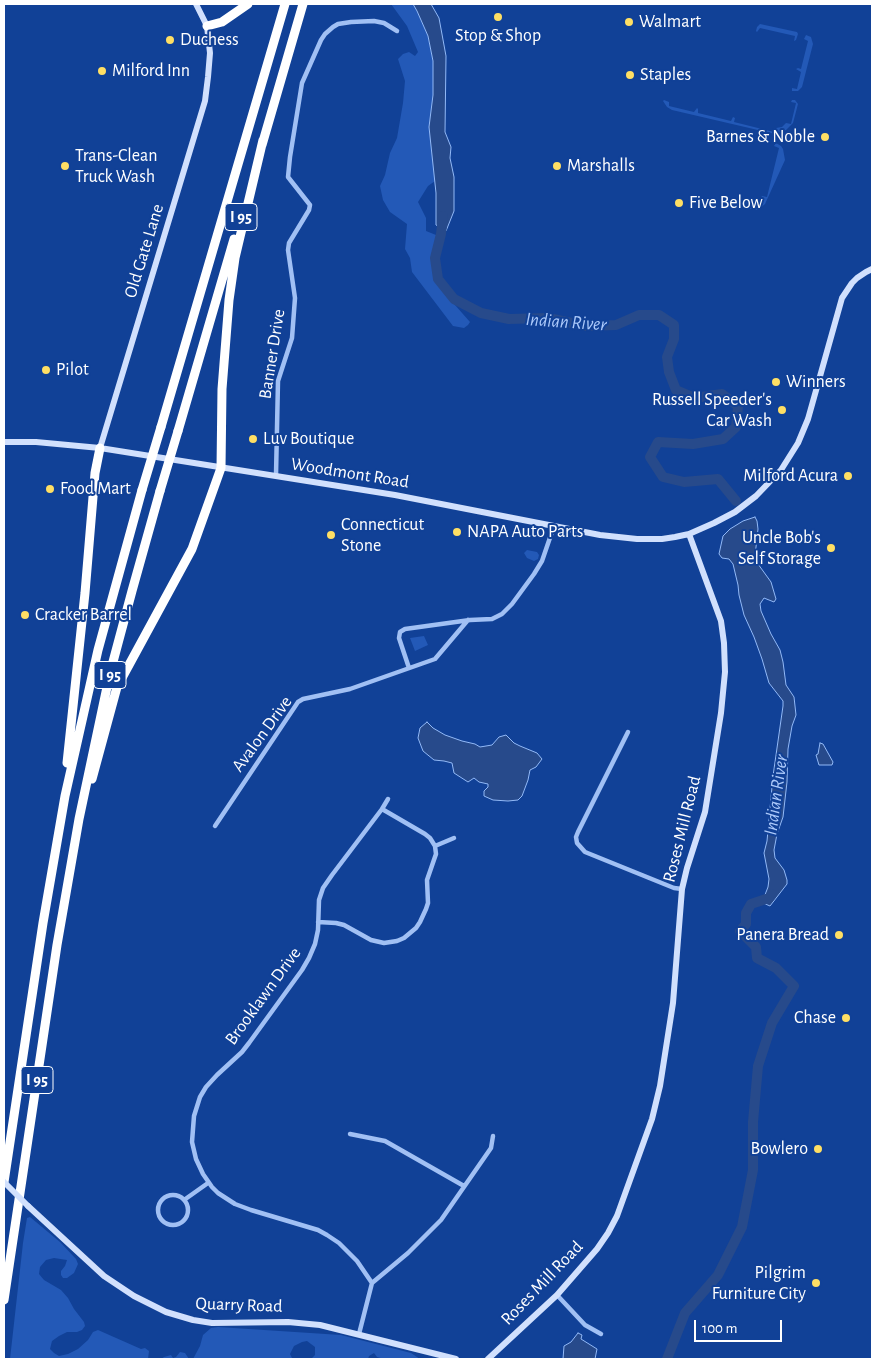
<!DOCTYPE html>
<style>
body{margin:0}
#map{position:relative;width:876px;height:1363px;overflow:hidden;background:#114197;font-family:"Alegreya Sans",sans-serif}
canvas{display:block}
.frame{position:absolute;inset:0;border:5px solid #fff;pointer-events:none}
.scale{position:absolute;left:694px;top:1320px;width:88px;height:22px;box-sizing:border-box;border:2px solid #fff;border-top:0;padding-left:6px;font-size:15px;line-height:18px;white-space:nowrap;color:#fff;-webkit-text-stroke:4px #114197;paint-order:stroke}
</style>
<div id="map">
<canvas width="876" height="1363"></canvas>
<div class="frame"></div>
<div class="scale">100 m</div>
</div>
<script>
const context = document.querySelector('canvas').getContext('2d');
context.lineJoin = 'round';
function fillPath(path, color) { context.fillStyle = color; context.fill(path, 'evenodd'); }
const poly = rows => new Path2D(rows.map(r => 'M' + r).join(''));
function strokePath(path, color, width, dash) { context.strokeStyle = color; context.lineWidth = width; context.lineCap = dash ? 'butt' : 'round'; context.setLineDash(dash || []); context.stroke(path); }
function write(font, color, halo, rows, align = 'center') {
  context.font = font + ' "Alegreya Sans",sans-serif'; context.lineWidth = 4; context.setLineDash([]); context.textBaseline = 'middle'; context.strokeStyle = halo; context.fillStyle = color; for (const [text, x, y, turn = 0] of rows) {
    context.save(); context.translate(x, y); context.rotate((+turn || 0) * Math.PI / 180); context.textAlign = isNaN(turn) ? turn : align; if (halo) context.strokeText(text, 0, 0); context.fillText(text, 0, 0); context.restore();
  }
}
fillPath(poly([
 [391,4,413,4,417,11,428,36,433,61,433,95,429,127,435,181,428,186,418,202,426,218,426,231,436,235,442,241,440,255,435,275,439,283,455,305,470,322,468,325,464,328,453,326,412,272,410,258,405,249,407,224,390,212,383,200,380,186,385,175,390,153,397,138,403,103,405,81,398,59,403,54,409,52,415,56,418,52,407,26],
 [760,24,797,32,798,34,796,40,794,41,795,36,760,28,757,32,756,31,757,27],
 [806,35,811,37,813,44,802,87,798,91,792,91,792,88,797,89,801,72,796,69,798,68,801,69,808,41,804,39],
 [792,100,795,100,798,104,793,123,786,130,775,134,672,110,667,107,663,101,664,100,669,102,669,106,694,112,697,108,698,109,698,113,731,121,733,117,735,118,734,122,774,132,776,128,782,127,786,123,791,124,796,103,791,102],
 [776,143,781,146,783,149,785,160,765,204,758,210,745,208,743,206,744,201,747,202,746,206,752,208,754,203,759,202,762,196,767,197,779,148,774,146],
 [527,550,537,552,539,555,538,559,534,561,527,558,524,553],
 [424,636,428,645,415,651,410,638],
 [30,1217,60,1242,76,1259,78,1264,74,1273,67,1278,63,1278,61,1275,61,1271,65,1266,67,1260,54,1258,46,1260,40,1267,39,1274,44,1280,61,1290,68,1298,74,1309,84,1322,85,1326,82,1330,77,1332,67,1332,59,1336,52,1341,50,1349,54,1353,59,1356,68,1354,78,1349,88,1340,93,1332,98,1330,141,1349,145,1348,149,1351,148,1359,10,1359,23,1243,27,1218],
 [218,1327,341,1335,411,1353,420,1359,384,1359,377,1357,374,1353,369,1356,368,1359,193,1359,200,1346,203,1335,211,1328],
 [307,1341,315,1347,315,1355,312,1358,292,1358,290,1354,294,1346,302,1342],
 [180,1352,185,1353,189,1359,161,1359,164,1357,171,1355,173,1358,176,1357]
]), '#2359b7');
const water = poly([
 [413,4,431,4,439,18,446,56,445,132,451,147,450,158,454,177,454,211,446,231,436,225,436,193,429,127,433,95,433,61,428,36,417,11,413,4],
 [755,517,757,521,758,529,755,556,758,564,771,582,776,599,774,602,764,598,760,604,761,611,771,634,780,650,783,662,786,685,794,697,796,715,792,726,788,749,787,782,783,817,777,834,774,850,775,858,784,870,787,880,787,884,770,906,763,903,763,900,768,887,769,879,764,853,767,841,773,776,783,706,783,701,769,683,762,659,754,637,744,615,739,595,738,585,733,564,729,559,722,558,719,554,723,536,730,529,743,521,755,517],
 [427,722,433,728,445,735,462,741,475,744,480,747,492,745,499,737,506,735,514,743,520,746,537,753,542,759,536,767,530,770,528,780,522,796,518,800,508,801,493,800,484,796,484,791,488,787,488,784,479,782,474,778,468,782,454,773,452,763,444,761,434,760,423,751,418,738,420,728,427,722],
 [820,743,823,744,833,762,832,765,819,765,816,755,818,754,820,743],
 [578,1333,582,1335,581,1339,597,1349,595,1359,563,1359,564,1346,571,1342,578,1333]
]);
fillPath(water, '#274a8b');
strokePath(water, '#92b9f7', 1);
strokePath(poly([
 [443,216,441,234,435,258,438,279,454,299,481,313,509,319,548,318,586,326,616,325,639,315,659,315,674,325,674,339,667,357,669,372,676,390,695,398,722,394,738,406,736,427,723,439,693,444,658,442,650,457,663,477,684,482,718,479,736,501],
 [667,1359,685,1313,718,1275,742,1227,753,1170,753,1122,758,1066,772,1023,794,986,776,968,757,958,756,947,740,931,746,924,746,913,751,904,769,898,772,894]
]), '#274a8b', 10);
strokePath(poly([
 [276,475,278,381,292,338,295,298,288,250,289,243,309,210,310,205,288,177,290,157,302,83,321,40,325,34,333,27,338,24,351,22,374,21,384,23,397,31],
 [409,668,399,638,400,632,405,629,470,620,492,619,502,614,512,604,534,574,542,561,554,526],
 [628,732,578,832,576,837,577,843,585,852,674,888,682,889],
 [215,826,298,702,303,699,350,689,435,659,468,620],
 [435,846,454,838],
 [318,922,336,923,344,925,371,940,384,943,397,941,404,938,416,928,420,922,426,909,428,903,427,880,436,854,435,846,430,838,425,834,382,809],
 [350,1134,385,1141,464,1186],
 '158 1210a15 15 0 1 1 30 0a15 15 0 1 1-30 0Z',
 [184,1200,208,1183],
 [372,1283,357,1261,339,1243,327,1235,318,1230,251,1210,235,1204,218,1193,212,1187,203,1174,196,1159,192,1142,194,1116,200,1097,206,1087,217,1075,242,1052,249,1043,302,970,309,958,315,944,318,930,319,900,323,888,332,875,382,809,388,799],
 [557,1295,585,1325,601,1334],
 [359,1334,372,1283,408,1253,441,1220,491,1148,493,1136]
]), '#a1c0f4', 4.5);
strokePath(poly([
 [4,442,36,442,100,448,395,495,600,535,637,539,662,539,675,537,689,534,714,523,735,512,756,496,781,470,798,443,808,419,842,298,852,283,857,278,866,272,872,269],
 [100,448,205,101,208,77,210,53,207,26,196,4],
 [28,1206,104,1276,134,1296,166,1312,193,1320,212,1323,288,1322,320,1325,456,1359],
 [488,1359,557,1295,597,1249,608,1233,617,1216,652,1119,660,1086,673,1003,682,889,687,868,705,812,721,713,725,672,724,643,721,621,689,534]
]), '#d1e0fd', 6);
strokePath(poly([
 [207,26,222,22,248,4],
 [262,145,303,4],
 [161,427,285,4],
 [178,431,234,239],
 [67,763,85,593,95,473,100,448],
 [92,779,117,687,192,549,221,468,222,389,229,300,235,258,263,140],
 [4,1182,43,923,65,796,98,650,142,490],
 [4,1300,57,945,79,819,110,673,132,591,160,491]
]), '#fff', 9);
strokePath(poly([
 [4,1182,28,1206]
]), '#d1e0fd', 6);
strokePath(poly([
 [142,490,161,427],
 [160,491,178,431]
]), '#fff', 9);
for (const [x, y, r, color] of [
 [498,17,5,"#ffdf64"],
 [629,22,5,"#ffdf64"],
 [170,40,5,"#ffdf64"],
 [102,71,5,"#ffdf64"],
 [630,75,5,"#ffdf64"],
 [825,137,5,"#ffdf64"],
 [65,166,5,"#ffdf64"],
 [557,166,5,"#ffdf64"],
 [679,203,5,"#ffdf64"],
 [46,370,5,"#ffdf64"],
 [776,382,5,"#ffdf64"],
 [782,410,5,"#ffdf64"],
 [253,439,5,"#ffdf64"],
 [848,476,5,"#ffdf64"],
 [50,489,5,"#ffdf64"],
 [457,532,5,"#ffdf64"],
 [331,535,5,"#ffdf64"],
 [831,548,5,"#ffdf64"],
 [25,615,5,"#ffdf64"],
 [839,935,5,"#ffdf64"],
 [846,1018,5,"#ffdf64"],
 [818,1149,5,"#ffdf64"],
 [816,1283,5,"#ffdf64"]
]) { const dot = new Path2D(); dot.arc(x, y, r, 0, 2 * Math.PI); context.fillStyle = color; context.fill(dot); strokePath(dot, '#114197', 2); }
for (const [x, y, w] of [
 [241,217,32],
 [110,675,32],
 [37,1080,32]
]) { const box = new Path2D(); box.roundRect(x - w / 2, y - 13.5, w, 27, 4); context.fillStyle = '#114197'; context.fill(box); strokePath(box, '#fff', 1); }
write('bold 16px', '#fff', null, [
 ["I 95",241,217],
 ["I 95",110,675],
 ["I 95",37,1080]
]);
write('18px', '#fff', '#114197', [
 ["Walmart",639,22],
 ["Stop & Shop",498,36,"center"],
 ["Duchess",180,40],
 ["Milford Inn",112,71],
 ["Staples",640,75],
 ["Barnes & Noble",815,137,"right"],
 ["Trans-Clean",75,156],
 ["Truck Wash",75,177],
 ["Marshalls",567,166],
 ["Five Below",689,203],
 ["Pilot",56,370],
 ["Winners",786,382],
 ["Russell Speeder's",772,400,"right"],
 ["Car Wash",772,421,"right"],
 ["Luv Boutique",263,439],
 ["Milford Acura",838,476,"right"],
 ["Food Mart",60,489],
 ["Connecticut",341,525],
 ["Stone",341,546],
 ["NAPA Auto Parts",467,532],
 ["Uncle Bob's",821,538,"right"],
 ["Self Storage",821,559,"right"],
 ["Cracker Barrel",35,615],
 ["Panera Bread",829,935,"right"],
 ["Chase",836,1018,"right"],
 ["Bowlero",808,1149,"right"],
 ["Pilgrim",806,1273,"right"],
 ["Furniture City",806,1294,"right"]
], 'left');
write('18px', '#fff', '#114197', [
 ["Old Gate Lane",144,251,-73],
 ["Banner Drive",272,354,-81],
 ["Woodmont Road",350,473,9],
 ["Avalon Drive",262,734,-54],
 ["Roses Mill Road",682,829,-76],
 ["Brooklawn Drive",263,996,-54],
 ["Roses Mill Road",542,1283,-46],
 ["Quarry Road",239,1305,2]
]);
write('italic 19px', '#adcafb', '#114197', [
 ["Indian River",566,322,4],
 ["Indian River",776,795,-82]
]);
</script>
